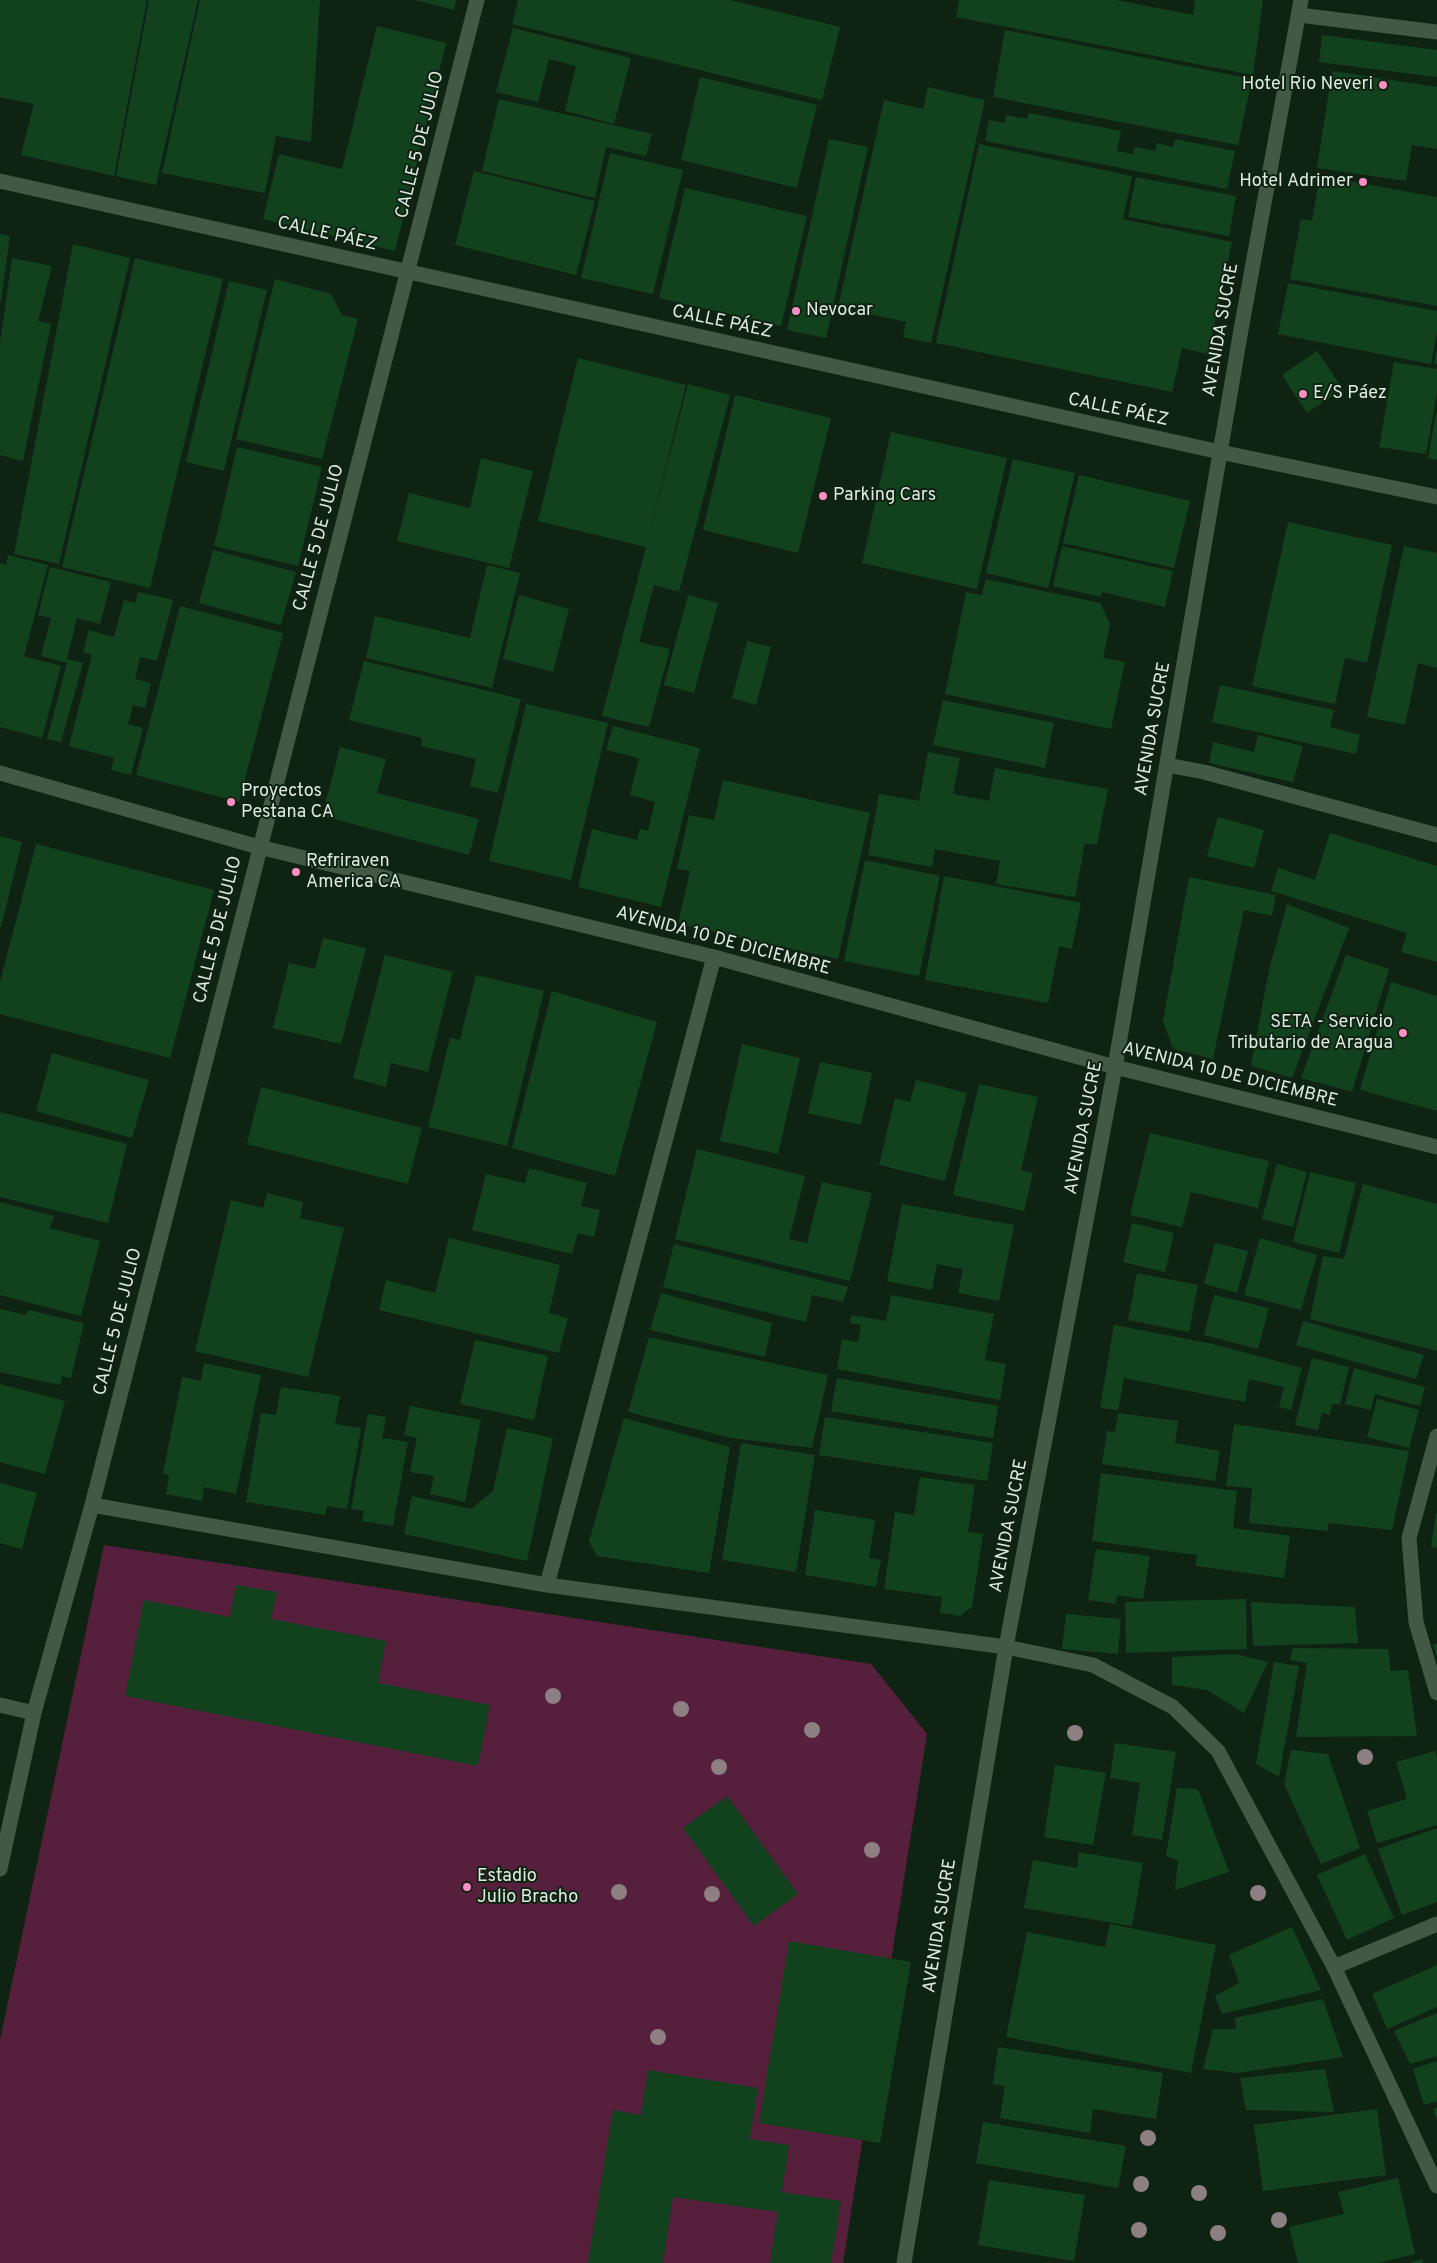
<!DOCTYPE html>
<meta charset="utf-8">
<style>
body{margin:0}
canvas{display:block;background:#0f2313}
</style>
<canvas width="1437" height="2263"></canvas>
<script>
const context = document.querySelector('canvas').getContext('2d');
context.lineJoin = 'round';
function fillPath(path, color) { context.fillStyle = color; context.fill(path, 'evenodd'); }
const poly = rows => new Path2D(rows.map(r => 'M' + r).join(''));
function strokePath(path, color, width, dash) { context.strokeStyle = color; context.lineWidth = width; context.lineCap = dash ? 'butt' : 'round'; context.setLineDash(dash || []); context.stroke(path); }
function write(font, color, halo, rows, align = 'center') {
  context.font = font + ' Overpass,sans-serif'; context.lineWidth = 4; context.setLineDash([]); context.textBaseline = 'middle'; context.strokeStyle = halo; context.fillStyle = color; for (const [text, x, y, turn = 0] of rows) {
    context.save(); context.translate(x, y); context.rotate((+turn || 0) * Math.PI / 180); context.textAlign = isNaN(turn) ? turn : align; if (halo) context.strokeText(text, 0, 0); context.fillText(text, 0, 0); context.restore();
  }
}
fillPath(poly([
 [104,1545,871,1664,927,1734,843,2263,0,2263,0,2040]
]), '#561f3c');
fillPath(poly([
 [0,0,147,0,114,176,21,155,34,104,0,97],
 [149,0,198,0,156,185,116,176],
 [200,0,320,0,311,142,276,136,265,193,162,173],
 [415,0,456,0,454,10],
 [518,0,730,0,840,27,822,100,512,24],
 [959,0,1116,0,1193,15,1195,0,1263,0,1253,75,956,17],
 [377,26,446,43,395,251,263,219,279,154,342,169],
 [513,28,631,58,614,124,565,111,576,66,549,59,538,102,496,92],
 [1005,30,1252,79,1238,145,993,97],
 [1322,35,1437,50,1437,77,1319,62],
 [1332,71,1437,87,1437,149,1412,145,1406,181,1317,168],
 [700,77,817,105,797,188,681,160],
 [928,87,985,100,931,343,903,337,906,322,838,307,884,100,923,109],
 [499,99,652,134,646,156,606,147,595,198,482,171],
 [1029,113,1121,131,1117,151,1133,154,1135,147,1155,151,1157,143,1173,147,1175,139,1235,151,1227,189,985,141,989,120,1005,123,1006,115,1027,119],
 [829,139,868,147,826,338,787,330],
 [979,144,1132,176,1123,219,1232,242,1208,354,1182,348,1172,392,936,343],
 [610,153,683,170,653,294,581,278],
 [474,171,595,201,576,275,455,245],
 [1320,176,1437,197,1437,306,1290,279,1301,219,1312,221],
 [1136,177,1236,196,1229,236,1128,217],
 [685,188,807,216,781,326,659,298],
 [0,234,10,236,1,301,0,301],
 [73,244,130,258,59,564,14,554],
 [12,258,52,266,38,321,51,324,23,461,0,455,0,343],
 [135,258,223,279,150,588,62,567],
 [275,279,331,294,342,315,358,319,322,459,236,439],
 [229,281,267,290,224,471,186,462],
 [1288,283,1437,311,1437,332,1431,364,1278,334],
 [1317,351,1343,389,1307,413,1282,375],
 [1436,351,1437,352,1437,364,1434,364],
 [578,358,686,385,649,535,688,384,730,395,679,592,654,585,639,642,670,649,649,727,602,716,646,547,538,521],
 [1394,362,1437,369,1437,393,1426,454,1379,447],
 [735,395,831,418,798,553,703,530],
 [1436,413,1437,413,1437,460,1428,458],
 [891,432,1007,458,977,589,862,563],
 [237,447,322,467,298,566,214,546],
 [481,458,533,471,509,568,397,541,409,493,470,508],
 [1013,459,1075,473,1048,588,986,573],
 [1079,475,1190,501,1174,568,1063,543],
 [1288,522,1392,545,1367,663,1345,658,1335,704,1252,686],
 [1062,546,1173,571,1165,607,1102,592,1101,597,1053,586],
 [1404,546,1437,553,1437,668,1418,663,1405,725,1367,717],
 [213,550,296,572,281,625,199,603],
 [8,555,48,565,24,656,61,666,42,738,0,727,0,563,6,565],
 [487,565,520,573,492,688,366,658,375,616,470,638],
 [50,567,111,582,100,624,77,618,67,659,83,663,61,742,47,739,67,663,41,656,51,618,38,615],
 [986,579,1100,603,1110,624,1103,658,1125,662,1111,729,945,694,966,592,982,595],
 [138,592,173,600,157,661,140,657,135,679,151,683,145,708,133,705,128,724,143,728,131,775,111,770,114,758,69,746,92,655,83,652,89,630,114,637,124,600,135,603],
 [519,595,569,609,553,672,503,659],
 [688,595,718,603,694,693,664,685],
 [180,606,283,633,239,802,136,775],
 [747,641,771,647,756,705,732,698],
 [364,661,521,699,498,793,470,786,476,759,421,746,422,738,349,720],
 [1220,685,1334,710,1330,727,1360,735,1356,754,1212,722],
 [943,700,1054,723,1045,768,933,745],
 [526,704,608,723,571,880,489,861],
 [613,726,700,748,661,907,578,887,592,829,637,840,640,829,648,831,655,802,630,795,639,758,606,750],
 [1258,735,1303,746,1293,782,1209,763,1213,742,1254,752],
 [340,747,386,759,377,793,479,819,469,855,322,816],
 [928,752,960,758,953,794,989,801,995,768,1108,789,1097,845,1085,843,1075,897,996,884,1000,861,935,849,932,867,868,855,879,794,919,801],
 [723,780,870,813,838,959,678,924,690,871,677,869,689,815,714,820],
 [1218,817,1264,830,1254,868,1207,856],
 [1330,833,1437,866,1437,962,1401,952,1407,933,1271,891,1278,868,1315,880],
 [0,836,22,842,1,927,0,927],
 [36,844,214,890,170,1058,0,1014,0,982],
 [865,860,940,876,919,976,844,961],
 [944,876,1081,903,1072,949,1059,946,1048,1003,925,980],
 [1189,877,1276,895,1272,916,1244,910,1213,1059,1173,1049,1163,1021],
 [1287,904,1349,928,1292,1078,1251,1066,1269,970],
 [323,938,366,948,341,1044,273,1028,289,963,315,969],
 [385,955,453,972,428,1072,391,1063,386,1087,353,1078],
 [1346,955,1389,969,1352,1092,1301,1078],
 [476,975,544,991,507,1146,428,1127,450,1038,460,1040],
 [1391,982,1437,996,1437,1111,1360,1090],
 [552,991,657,1022,615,1176,512,1148],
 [742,1044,800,1058,778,1154,720,1141],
 [52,1053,149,1080,132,1138,36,1111],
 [820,1062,872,1073,861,1125,808,1113],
 [916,1080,967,1093,945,1181,879,1165,895,1098,910,1102],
 [979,1084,1038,1097,1021,1170,1033,1173,1024,1211,953,1195],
 [261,1087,422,1128,408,1184,247,1144],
 [0,1112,127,1144,108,1223,0,1197],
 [1150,1133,1269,1161,1258,1208,1191,1192,1182,1227,1130,1215],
 [697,1149,805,1176,789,1239,807,1243,822,1182,872,1193,850,1281,675,1239],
 [1277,1164,1307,1172,1293,1227,1262,1219],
 [529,1168,587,1183,581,1206,600,1210,594,1237,578,1233,572,1254,472,1230,486,1174,525,1183],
 [1310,1172,1356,1183,1339,1253,1293,1242],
 [1363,1184,1437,1204,1437,1351,1310,1319,1323,1256,1344,1259],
 [267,1193,303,1202,300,1218,344,1228,308,1377,195,1351,231,1200,263,1208],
 [0,1202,54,1216,50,1228,100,1241,81,1316,0,1295],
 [902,1204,1014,1225,999,1301,958,1293,963,1269,937,1264,932,1290,887,1281],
 [1132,1223,1174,1233,1165,1272,1123,1262],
 [449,1238,560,1265,549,1313,568,1318,559,1353,379,1310,386,1280,435,1293],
 [1260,1238,1317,1255,1301,1310,1244,1295],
 [1215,1243,1248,1251,1237,1293,1204,1284],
 [674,1244,848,1287,843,1302,812,1295,806,1322,663,1287],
 [1137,1273,1198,1285,1189,1332,1128,1320],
 [661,1293,772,1323,765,1357,650,1330],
 [891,1295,994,1314,985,1360,1006,1364,1000,1400,837,1369,842,1339,858,1342,861,1325,850,1323,851,1315,886,1321],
 [1214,1295,1269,1308,1258,1349,1204,1335],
 [0,1309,26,1315,28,1310,84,1323,71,1378,62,1376,60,1385,0,1372],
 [1303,1321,1424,1355,1416,1379,1296,1345],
 [1114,1325,1213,1344,1302,1368,1291,1410,1279,1407,1284,1387,1249,1379,1245,1402,1124,1378,1118,1410,1100,1408],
 [649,1337,828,1375,812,1448,731,1438,628,1412],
 [475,1340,548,1356,534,1420,460,1404],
 [1312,1358,1349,1367,1340,1405,1332,1404,1330,1415,1322,1413,1318,1430,1295,1425],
 [204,1363,261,1375,236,1494,204,1487,202,1501,166,1494,169,1475,163,1474,182,1377,201,1381],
 [1354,1368,1425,1387,1420,1406,1375,1394,1371,1410,1345,1404],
 [837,1378,998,1406,993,1438,831,1411],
 [0,1384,65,1401,45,1474,0,1462],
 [281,1387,340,1396,335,1424,361,1428,347,1509,327,1506,325,1515,246,1502,261,1413,276,1415],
 [1377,1399,1419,1410,1409,1448,1367,1437],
 [410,1406,481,1420,465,1502,430,1494,434,1476,410,1472,417,1438,404,1435],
 [1118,1413,1178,1421,1175,1443,1220,1451,1215,1481,1102,1464,1107,1431,1115,1432],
 [368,1414,386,1417,382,1438,408,1442,393,1526,362,1521,364,1511,351,1509],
 [825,1417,993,1443,987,1481,819,1455],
 [624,1418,730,1447,709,1573,597,1556,589,1542],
 [1234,1424,1409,1451,1392,1530,1328,1523,1328,1531,1249,1523,1252,1488,1226,1486],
 [507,1428,553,1438,527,1561,404,1534,412,1496,471,1509,493,1491],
 [741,1443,815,1455,796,1572,722,1560],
 [1101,1473,1237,1491,1233,1528,1290,1536,1284,1578,1196,1566,1197,1555,1092,1541],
 [920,1477,975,1485,968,1532,983,1534,972,1607,960,1616,940,1613,942,1597,884,1589,895,1512,914,1515],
 [0,1483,37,1493,22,1549,0,1543],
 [815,1510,875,1520,869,1558,881,1560,876,1587,805,1575],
 [1436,1513,1437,1513,1437,1548,1431,1547],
 [1096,1549,1150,1556,1143,1599,1117,1595,1116,1604,1088,1600],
 [236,1585,277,1592,271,1619,386,1641,378,1683,490,1705,478,1766,125,1696,144,1600,230,1617],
 [1246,1599,1247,1649,1126,1653,1125,1602],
 [1251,1602,1355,1607,1358,1643,1253,1646],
 [1066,1614,1121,1619,1118,1654,1062,1649],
 [1433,1644,1437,1644,1437,1656,1436,1656],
 [1293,1648,1388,1649,1391,1671,1408,1670,1417,1736,1296,1737,1307,1663,1290,1660],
 [1235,1654,1268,1662,1244,1713,1207,1690,1172,1685,1172,1657],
 [1274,1662,1299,1666,1279,1777,1256,1764],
 [1115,1743,1176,1752,1162,1840,1132,1835,1140,1783,1110,1778],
 [1291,1750,1328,1754,1360,1848,1321,1864,1284,1784],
 [1435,1751,1437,1758,1437,1825,1377,1843,1367,1811,1407,1799,1396,1762],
 [1055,1765,1106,1773,1093,1845,1044,1837],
 [1177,1788,1198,1789,1229,1872,1175,1890,1178,1860,1166,1856],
 [727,1796,798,1894,754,1926,683,1828],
 [1437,1828,1437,1902,1402,1915,1378,1849],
 [1079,1852,1143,1863,1132,1926,1024,1908,1033,1860,1077,1868],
 [1365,1854,1394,1918,1347,1940,1317,1875],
 [1110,1924,1216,1945,1191,2073,1006,2037,1027,1932,1105,1947],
 [1292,1927,1321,1990,1222,2014,1215,1996,1239,1983,1229,1955],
 [789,1941,911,1962,880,2143,759,2123],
 [1437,1965,1437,2007,1387,2029,1372,1994],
 [1323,1999,1343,2057,1238,2073,1203,2069,1213,2029,1236,2029,1235,2018],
 [1437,2013,1437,2056,1410,2064,1394,2031],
 [998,2047,1163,2073,1156,2119,1093,2109,1090,2133,1000,2118,1005,2086,993,2084],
 [1437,2061,1437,2101,1424,2105,1413,2069],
 [1325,2069,1334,2112,1246,2110,1240,2078],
 [648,2070,758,2088,750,2139,789,2145,782,2192,841,2201,831,2263,770,2263,778,2212,673,2197,663,2263,588,2263,613,2110,641,2115],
 [1437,2108,1437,2120,1433,2109],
 [1377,2109,1386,2175,1263,2191,1254,2125],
 [983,2122,1126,2146,1118,2188,976,2163],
 [1398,2178,1415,2254,1378,2263,1298,2263,1289,2227,1344,2214,1338,2192],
 [989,2180,1085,2195,1074,2261,978,2245],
 [1422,2259,1423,2263,1411,2263,1411,2262]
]), '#12411e');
strokePath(poly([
 [1299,15,1437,32],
 [1167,765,1204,772,1437,835]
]), '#415945', 15);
strokePath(poly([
 [0,181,1220,452,1437,497],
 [0,773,259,847,714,957,1115,1067,1437,1147],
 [1437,1436,1409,1538,1416,1622,1437,1693],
 [92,1505,547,1585,1006,1647,1093,1665,1173,1707,1218,1751,1334,1967,1437,2186],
 [547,1585,714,957],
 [0,1705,34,1713],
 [0,1869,34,1713,92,1505,477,0],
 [1334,1967,1437,1924],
 [904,2263,1006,1647,1115,1067,1242,324,1301,0]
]), '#415945', 15);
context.fillStyle = '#8d7f82';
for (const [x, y] of [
 [553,1696],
 [681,1709],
 [812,1730],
 [1075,1733],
 [1365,1757],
 [719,1767],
 [872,1850],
 [619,1892],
 [1258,1893],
 [712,1894],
 [658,2037],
 [1148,2138],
 [1141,2184],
 [1199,2193],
 [1279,2220],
 [1139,2230],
 [1218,2233]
]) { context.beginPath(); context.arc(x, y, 8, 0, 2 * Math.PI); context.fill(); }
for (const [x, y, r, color] of [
 [1383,85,5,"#fb8fc4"],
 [1363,182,5,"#fb8fc4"],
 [796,311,5,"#fb8fc4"],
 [1303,394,5,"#fb8fc4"],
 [823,496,5,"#fb8fc4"],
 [231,802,5,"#fb8fc4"],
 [296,872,5,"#fb8fc4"],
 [1403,1033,5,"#fb8fc4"],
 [467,1887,5,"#fb8fc4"]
]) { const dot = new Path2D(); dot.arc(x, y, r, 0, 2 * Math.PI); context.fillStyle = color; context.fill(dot); strokePath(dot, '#0f2313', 2); }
write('18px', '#dfebe0', '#0f2313', [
 ["Hotel Rio Neveri",1373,85,"right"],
 ["Hotel Adrimer",1353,182,"right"],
 ["Nevocar",806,311],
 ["E/S Páez",1313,394],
 ["Parking Cars",833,496],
 ["Proyectos",241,792],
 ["Pestana CA",241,813],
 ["Refriraven",306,862],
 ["America CA",306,883],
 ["SETA - Servicio",1393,1023,"right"],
 ["Tributario de Aragua",1393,1044,"right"],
 ["Estadio",477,1877],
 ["Julio Bracho",477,1898]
], 'left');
write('18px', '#dfebe0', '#0f2313', [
 ["CALLE 5 DE JULIO",421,145,-76],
 ["CALLE PÁEZ",327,235,13],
 ["CALLE PÁEZ",722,323,12],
 ["AVENIDA SUCRE",1222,330,-80],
 ["CALLE PÁEZ",1118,411,12],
 ["CALLE 5 DE JULIO",320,538,-75],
 ["AVENIDA SUCRE",1154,729,-80],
 ["CALLE 5 DE JULIO",219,930,-76],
 ["AVENIDA 10 DE DICIEMBRE",723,942,15],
 ["AVENIDA 10 DE DICIEMBRE",1230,1076,14],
 ["AVENIDA SUCRE",1085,1128,-79],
 ["CALLE 5 DE JULIO",119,1322,-76],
 ["AVENIDA SUCRE",1010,1526,-79],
 ["AVENIDA SUCRE",941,1926,-81]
]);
</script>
